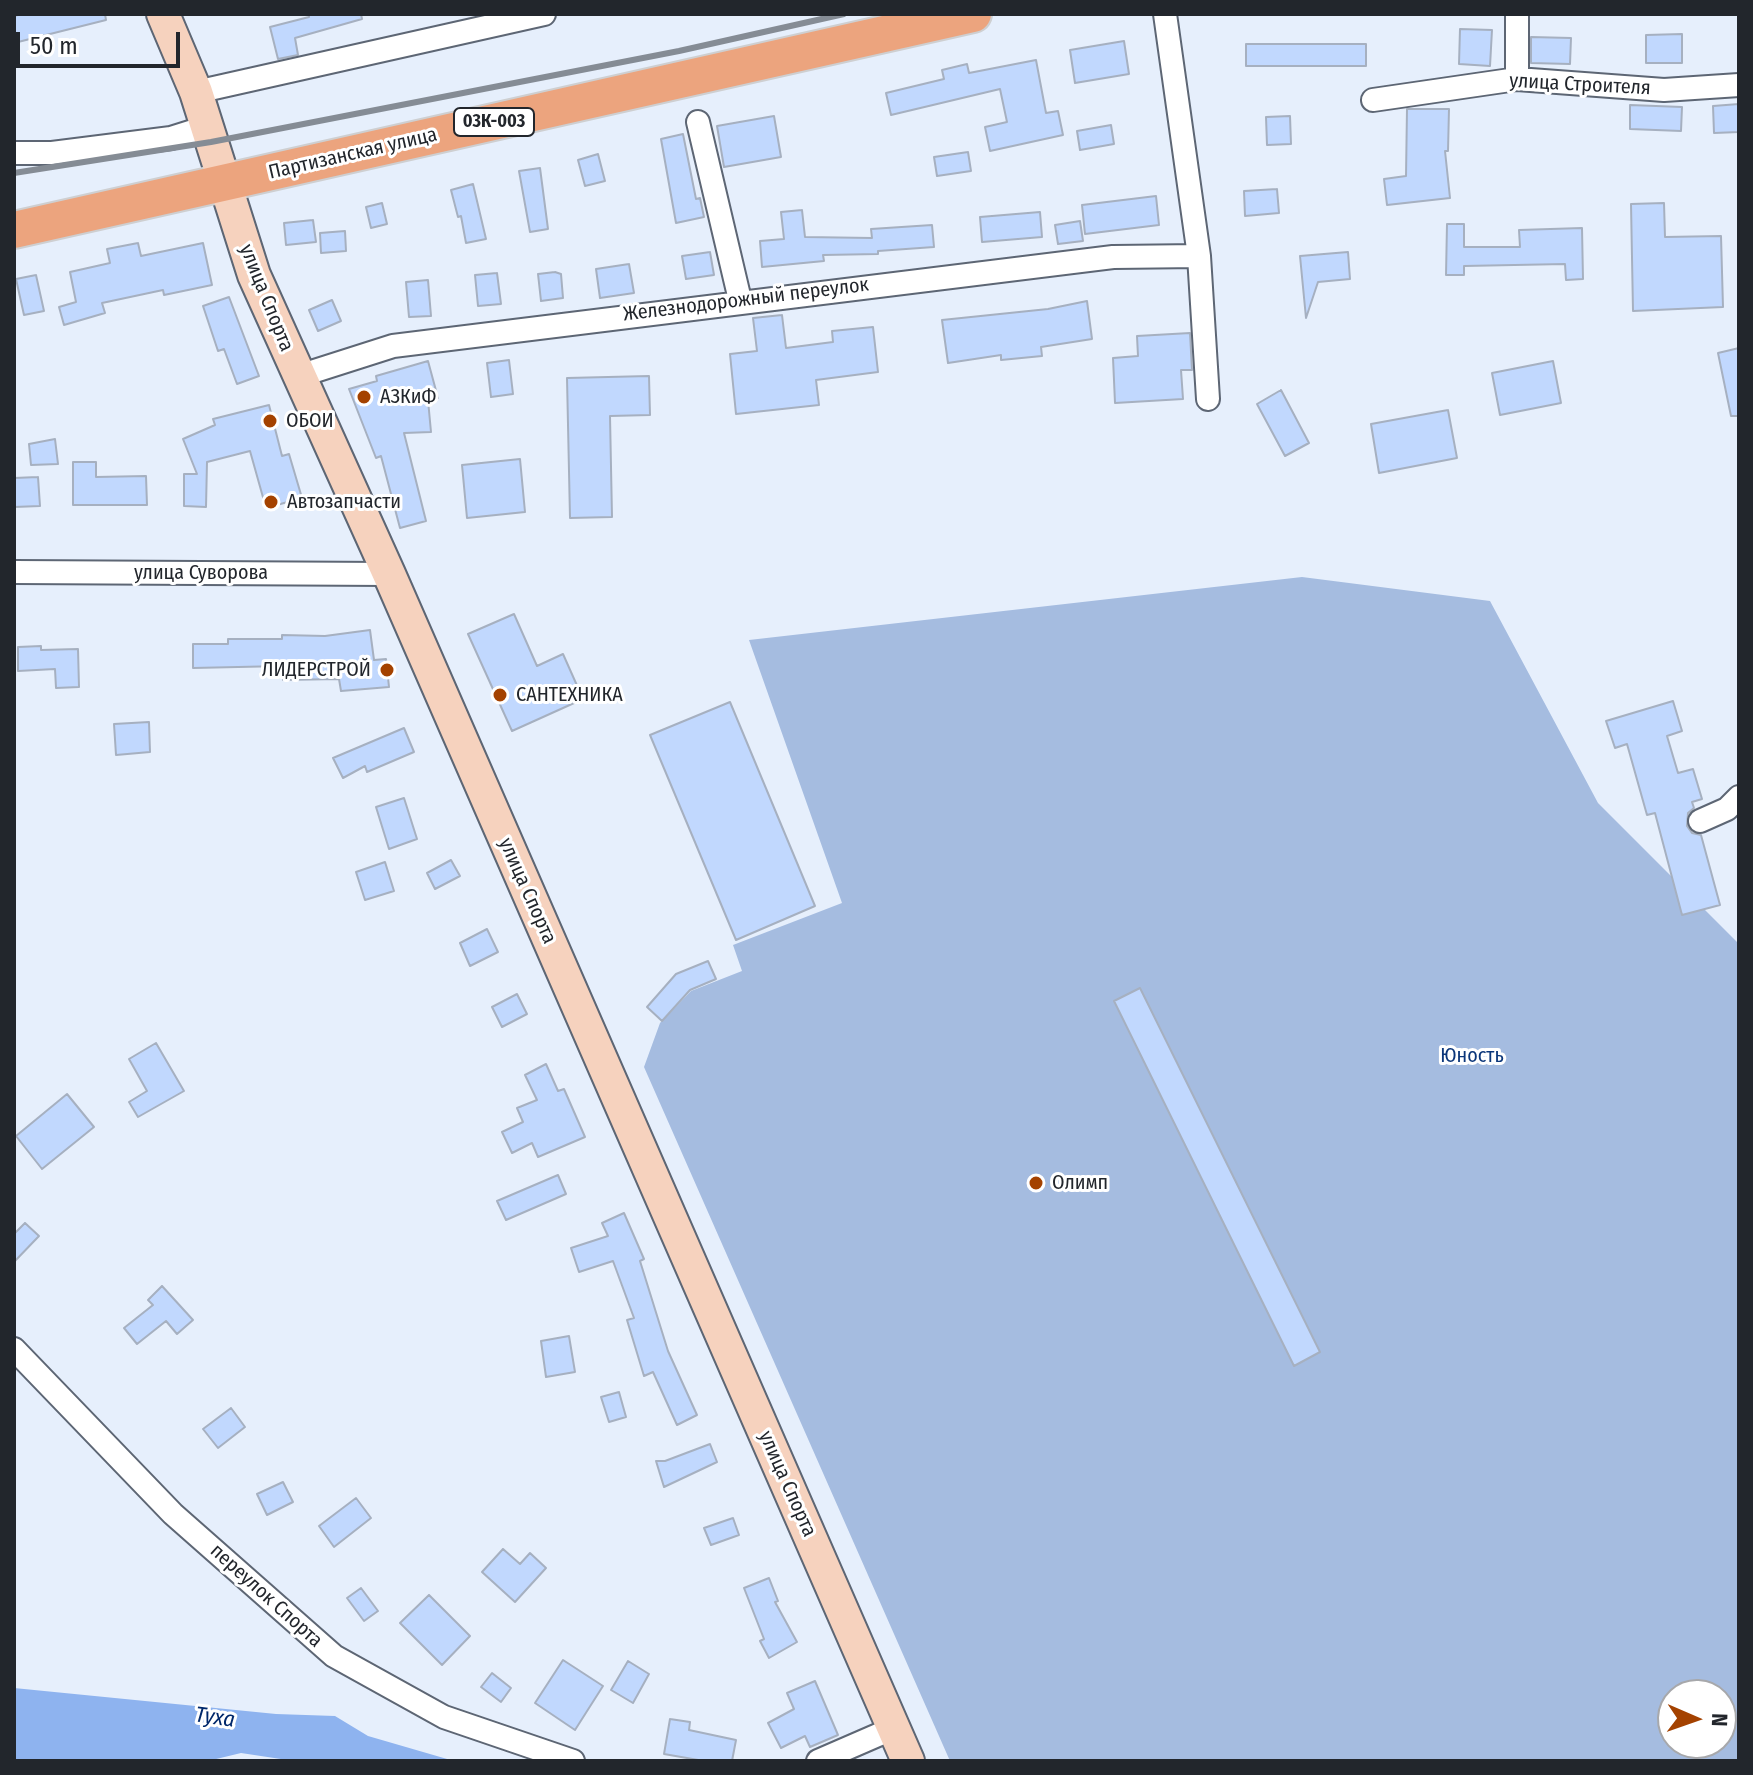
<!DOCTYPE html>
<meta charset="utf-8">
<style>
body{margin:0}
#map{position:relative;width:1753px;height:1775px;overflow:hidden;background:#e6effc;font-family:"Fira Sans Condensed",sans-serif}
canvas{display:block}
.frame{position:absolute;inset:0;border:16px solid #22262c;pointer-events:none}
.north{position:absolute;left:1657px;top:1679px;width:80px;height:80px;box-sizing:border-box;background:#fff;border:2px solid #a7a8ab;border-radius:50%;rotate:92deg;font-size:22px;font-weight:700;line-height:32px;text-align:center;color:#22262c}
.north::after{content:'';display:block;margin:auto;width:28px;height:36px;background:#a44200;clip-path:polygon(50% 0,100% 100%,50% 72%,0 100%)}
.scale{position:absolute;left:16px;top:32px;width:164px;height:36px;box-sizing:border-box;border:4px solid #22262c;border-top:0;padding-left:10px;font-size:24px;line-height:28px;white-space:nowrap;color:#22262c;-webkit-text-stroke:6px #fff;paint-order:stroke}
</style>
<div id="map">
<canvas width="1753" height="1775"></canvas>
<div class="frame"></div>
<div class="north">N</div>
<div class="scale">50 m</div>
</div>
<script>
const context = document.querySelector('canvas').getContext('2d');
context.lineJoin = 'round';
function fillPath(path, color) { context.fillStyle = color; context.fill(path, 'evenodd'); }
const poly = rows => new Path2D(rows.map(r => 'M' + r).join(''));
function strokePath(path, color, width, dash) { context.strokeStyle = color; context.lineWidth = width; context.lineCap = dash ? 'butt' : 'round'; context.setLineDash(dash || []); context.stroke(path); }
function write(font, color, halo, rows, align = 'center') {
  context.font = font + ' "Fira Sans Condensed",sans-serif'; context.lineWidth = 6; context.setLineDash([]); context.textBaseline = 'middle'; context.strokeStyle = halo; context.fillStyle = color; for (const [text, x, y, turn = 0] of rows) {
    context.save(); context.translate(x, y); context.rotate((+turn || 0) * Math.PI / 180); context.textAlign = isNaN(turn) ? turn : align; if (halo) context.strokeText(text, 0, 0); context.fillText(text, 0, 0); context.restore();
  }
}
fillPath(poly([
 [1302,577,1490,601,1598,803,1739,944,1739,1761,950,1761,644,1067,660,1023,691,991,742,971,733,945,842,903,749,640],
 [1673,1695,1721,1695,1721,1743,1673,1743]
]), '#a5bce0');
fillPath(poly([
 [14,1688,276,1714,335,1716,368,1736,454,1761,294,1761,241,1753,208,1761,14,1761]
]), '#8eb3ef');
const building = poly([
 [22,14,105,14,106,20,14,43,14,16,22,14],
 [309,14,361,14,362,19,295,38,298,55,278,59,270,27,309,17,309,14],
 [1460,29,1492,30,1490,66,1459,64,1460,29],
 [1682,34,1682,63,1646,63,1646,35,1682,34],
 [1531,37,1571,38,1570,64,1531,63,1531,37],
 [1124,41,1129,74,1075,83,1070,50,1124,41],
 [1246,44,1366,44,1366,66,1246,66,1246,44],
 [1036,60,1046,113,1058,111,1063,135,990,151,985,127,1007,122,1000,89,891,115,886,93,944,79,942,70,967,64,969,73,1036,60],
 [1739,104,1739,132,1714,133,1713,106,1739,104],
 [1630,105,1682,107,1681,131,1630,129,1630,105],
 [1407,109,1449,109,1448,151,1445,151,1450,198,1387,205,1384,179,1406,176,1407,109],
 [774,116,781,157,724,167,717,126,774,116],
 [1290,116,1291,144,1267,145,1266,117,1290,116],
 [1111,125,1114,144,1080,150,1077,131,1111,125],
 [683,134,696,199,700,198,704,217,676,223,661,139,683,134],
 [968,152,971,171,937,176,934,157,968,152],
 [598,154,605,181,585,186,578,160,598,154],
 [540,168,548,229,530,232,519,171,540,168],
 [473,184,486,239,466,243,461,216,458,217,451,190,473,184],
 [1277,189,1279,213,1245,216,1244,191,1277,189],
 [1156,196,1159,225,1085,234,1082,205,1156,196],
 [382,203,387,224,371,228,366,207,382,203],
 [1664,203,1665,237,1721,236,1723,307,1633,311,1631,204,1664,203],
 [802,210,805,237,872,238,871,229,932,225,934,247,878,251,878,254,823,255,824,261,762,267,760,241,784,239,781,212,802,210],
 [1040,212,1042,237,982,242,980,217,1040,212],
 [313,220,316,242,286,245,284,223,313,220],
 [1080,221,1083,241,1058,244,1055,225,1080,221],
 [1447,224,1464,224,1464,247,1520,247,1519,230,1582,228,1583,279,1566,280,1565,264,1464,266,1464,275,1446,275,1447,224],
 [345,231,346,251,321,253,320,233,345,231],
 [138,243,141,256,203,243,212,285,164,295,163,290,102,303,105,313,64,325,59,307,76,302,70,272,110,263,107,249,138,243],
 [710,252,714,275,686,279,682,256,710,252],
 [1348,252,1350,279,1318,282,1306,318,1300,256,1348,252],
 [629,264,634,293,600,298,596,269,629,264],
 [555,272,561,274,563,298,541,301,538,274,555,272],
 [497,273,501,304,478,306,475,275,497,273],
 [36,275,44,311,24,315,16,279,36,275],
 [428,280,431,316,409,317,406,282,428,280],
 [229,297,259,376,237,384,224,349,218,351,203,306,229,297],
 [332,300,341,321,318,331,309,310,332,300],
 [1087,301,1092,339,1041,347,1042,356,1001,360,1001,355,948,363,942,320,1048,309,1087,301],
 [782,315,786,348,833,342,832,331,873,327,878,372,816,380,819,405,736,414,730,354,757,351,753,318,782,315],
 [1190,333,1192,370,1181,370,1183,399,1115,403,1113,358,1138,356,1137,336,1190,333],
 [1739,348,1739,416,1731,416,1718,353,1739,348],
 [509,360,513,394,491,397,487,363,509,360],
 [428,361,438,398,428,400,431,432,404,433,426,521,400,528,381,456,376,458,349,389,377,381,376,376,428,361],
 [1553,361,1561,403,1500,415,1492,373,1553,361],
 [649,376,650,415,610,416,612,517,570,518,567,378,649,376],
 [1281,390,1309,443,1285,456,1257,404,1281,390],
 [269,405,282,456,289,454,302,498,266,508,250,451,207,462,206,507,184,506,184,474,197,474,183,439,215,425,213,419,269,405],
 [1448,410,1457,458,1379,473,1371,424,1448,410],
 [55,439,58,464,31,465,29,444,55,439],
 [520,459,525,512,467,518,462,465,520,459],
 [73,462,96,462,96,477,146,476,147,505,73,505,73,462],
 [38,477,40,506,14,507,14,478,38,477],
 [514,614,537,666,563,654,583,699,512,731,468,634,514,614],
 [370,630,374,660,386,659,389,687,341,691,339,679,283,680,283,666,193,668,193,644,228,644,228,639,282,639,282,635,325,636,370,630],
 [41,646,41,650,78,649,79,687,56,688,55,669,18,671,18,647,41,646],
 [1673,701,1682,731,1667,736,1678,773,1693,769,1702,799,1692,802,1694,808,1688,813,1687,826,1692,833,1701,835,1720,905,1682,915,1655,813,1647,815,1627,744,1615,748,1606,721,1673,701],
 [730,702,815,906,736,940,650,735,730,702],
 [149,722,150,752,116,755,114,724,149,722],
 [404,728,414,752,367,772,365,766,343,778,333,758,404,728],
 [404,798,417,839,389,849,376,807,404,798],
 [451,860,460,876,435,889,427,873,451,860],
 [385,862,394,891,365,900,356,872,385,862],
 [487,929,498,952,470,966,460,943,487,929],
 [708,961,716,979,690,990,662,1021,647,1007,676,974,708,961],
 [1140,988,1320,1352,1294,1366,1114,1001,1140,988],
 [517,994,527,1014,502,1027,492,1007,517,994],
 [156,1043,184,1091,138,1117,129,1102,147,1091,129,1059,156,1043],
 [546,1064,558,1091,564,1089,585,1137,538,1157,532,1143,512,1153,502,1132,523,1122,517,1108,537,1100,525,1075,546,1064],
 [67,1094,94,1127,42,1169,16,1136,67,1094],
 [558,1175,566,1194,506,1220,497,1201,558,1175],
 [624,1213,644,1259,640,1261,668,1351,697,1415,677,1425,653,1372,644,1376,627,1320,634,1318,613,1261,579,1272,571,1248,608,1236,602,1223,624,1213],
 [25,1223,39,1236,14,1262,14,1234,25,1223],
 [162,1286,193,1320,177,1334,166,1321,137,1344,124,1328,153,1305,148,1300,162,1286],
 [569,1336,575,1372,546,1377,541,1341,569,1336],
 [619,1392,626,1417,609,1422,601,1397,619,1392],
 [231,1408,245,1427,218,1448,203,1429,231,1408],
 [710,1444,717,1462,664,1487,656,1461,665,1461,710,1444],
 [283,1482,293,1502,267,1515,257,1494,283,1482],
 [356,1498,371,1518,334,1547,319,1526,356,1498],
 [733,1518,739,1535,711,1545,704,1528,733,1518],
 [503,1549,520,1564,530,1553,546,1568,515,1602,482,1572,503,1549],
 [769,1578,778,1601,775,1602,797,1642,769,1658,760,1641,764,1639,744,1588,769,1578],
 [361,1588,378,1611,364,1621,347,1598,361,1588],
 [429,1595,470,1636,442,1665,400,1623,429,1595],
 [563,1660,603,1686,575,1730,535,1703,563,1660],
 [628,1661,649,1674,633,1703,611,1690,628,1661],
 [492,1673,511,1688,501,1702,481,1687,492,1673],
 [815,1681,838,1735,810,1747,805,1736,781,1748,768,1723,794,1709,787,1693,815,1681],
 [670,1719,690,1722,689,1730,736,1740,732,1761,704,1761,664,1754,670,1719]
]);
fillPath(building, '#c1d8fe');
strokePath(building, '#a6b0c0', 2);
const street = poly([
 [1165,14,1199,256,1208,399],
 [1517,79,1517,14],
 [196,92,544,14],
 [1373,100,1517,79,1664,90,1739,85],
 [698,122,740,300],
 [14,153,52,153,171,138,206,127],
 [299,376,393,346,1113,257,1199,256],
 [14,572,389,574],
 [1700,821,1727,809,1739,797],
 [14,1349,173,1514,334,1656,444,1717,573,1761],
 [818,1761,894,1728]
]);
const secondary = poly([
 [163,14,196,92,254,275,389,574,908,1761]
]);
const primary = poly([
 [14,230,973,14]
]);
strokePath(street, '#5d6674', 26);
strokePath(secondary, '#5d6674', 36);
strokePath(primary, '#cecfd1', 40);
strokePath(street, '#fff', 22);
strokePath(secondary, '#f6d2be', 32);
strokePath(primary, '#eca47e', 36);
strokePath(poly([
 [14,173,211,142,679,51,844,14]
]), '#858c95', 6);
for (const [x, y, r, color] of [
 [364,397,8,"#a44200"],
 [270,421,8,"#a44200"],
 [271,502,8,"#a44200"],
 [387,670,8,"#a44200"],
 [500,695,8,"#a44200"],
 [1036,1183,8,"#a44200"]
]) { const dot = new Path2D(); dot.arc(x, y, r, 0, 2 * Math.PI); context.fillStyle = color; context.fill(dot); strokePath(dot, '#fff', 3); }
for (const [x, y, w] of [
 [494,122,80]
]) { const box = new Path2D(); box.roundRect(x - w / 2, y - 14, w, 28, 6); context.fillStyle = '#fff'; context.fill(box); strokePath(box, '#22262c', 2); }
write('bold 18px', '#22262c', null, [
 ["03К-003",494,122]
]);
write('20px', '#22262c', '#fff', [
 ["улица Строителя",1580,85,3],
 ["Партизанская улица",353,154,-13],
 ["улица Спорта",266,298,68],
 ["Железнодорожный переулок",746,300,-7],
 ["улица Суворова",201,573],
 ["улица Спорта",527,891,66],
 ["улица Спорта",787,1484,66],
 ["переулок Спорта",266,1596,42]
]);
write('20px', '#22262c', '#fff', [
 ["АЗКиФ",380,397],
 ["ОБОИ",286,421],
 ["Автозапчасти",287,502],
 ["ЛИДЕРСТРОЙ",371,670,"right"],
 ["САНТЕХНИКА",516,695],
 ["Олимп",1052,1183]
], 'left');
write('20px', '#0b367a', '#fff', [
 ["Юность",1472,1056]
]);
write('italic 22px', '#00286b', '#fff', [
 ["Туха",215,1718,8]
]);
</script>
